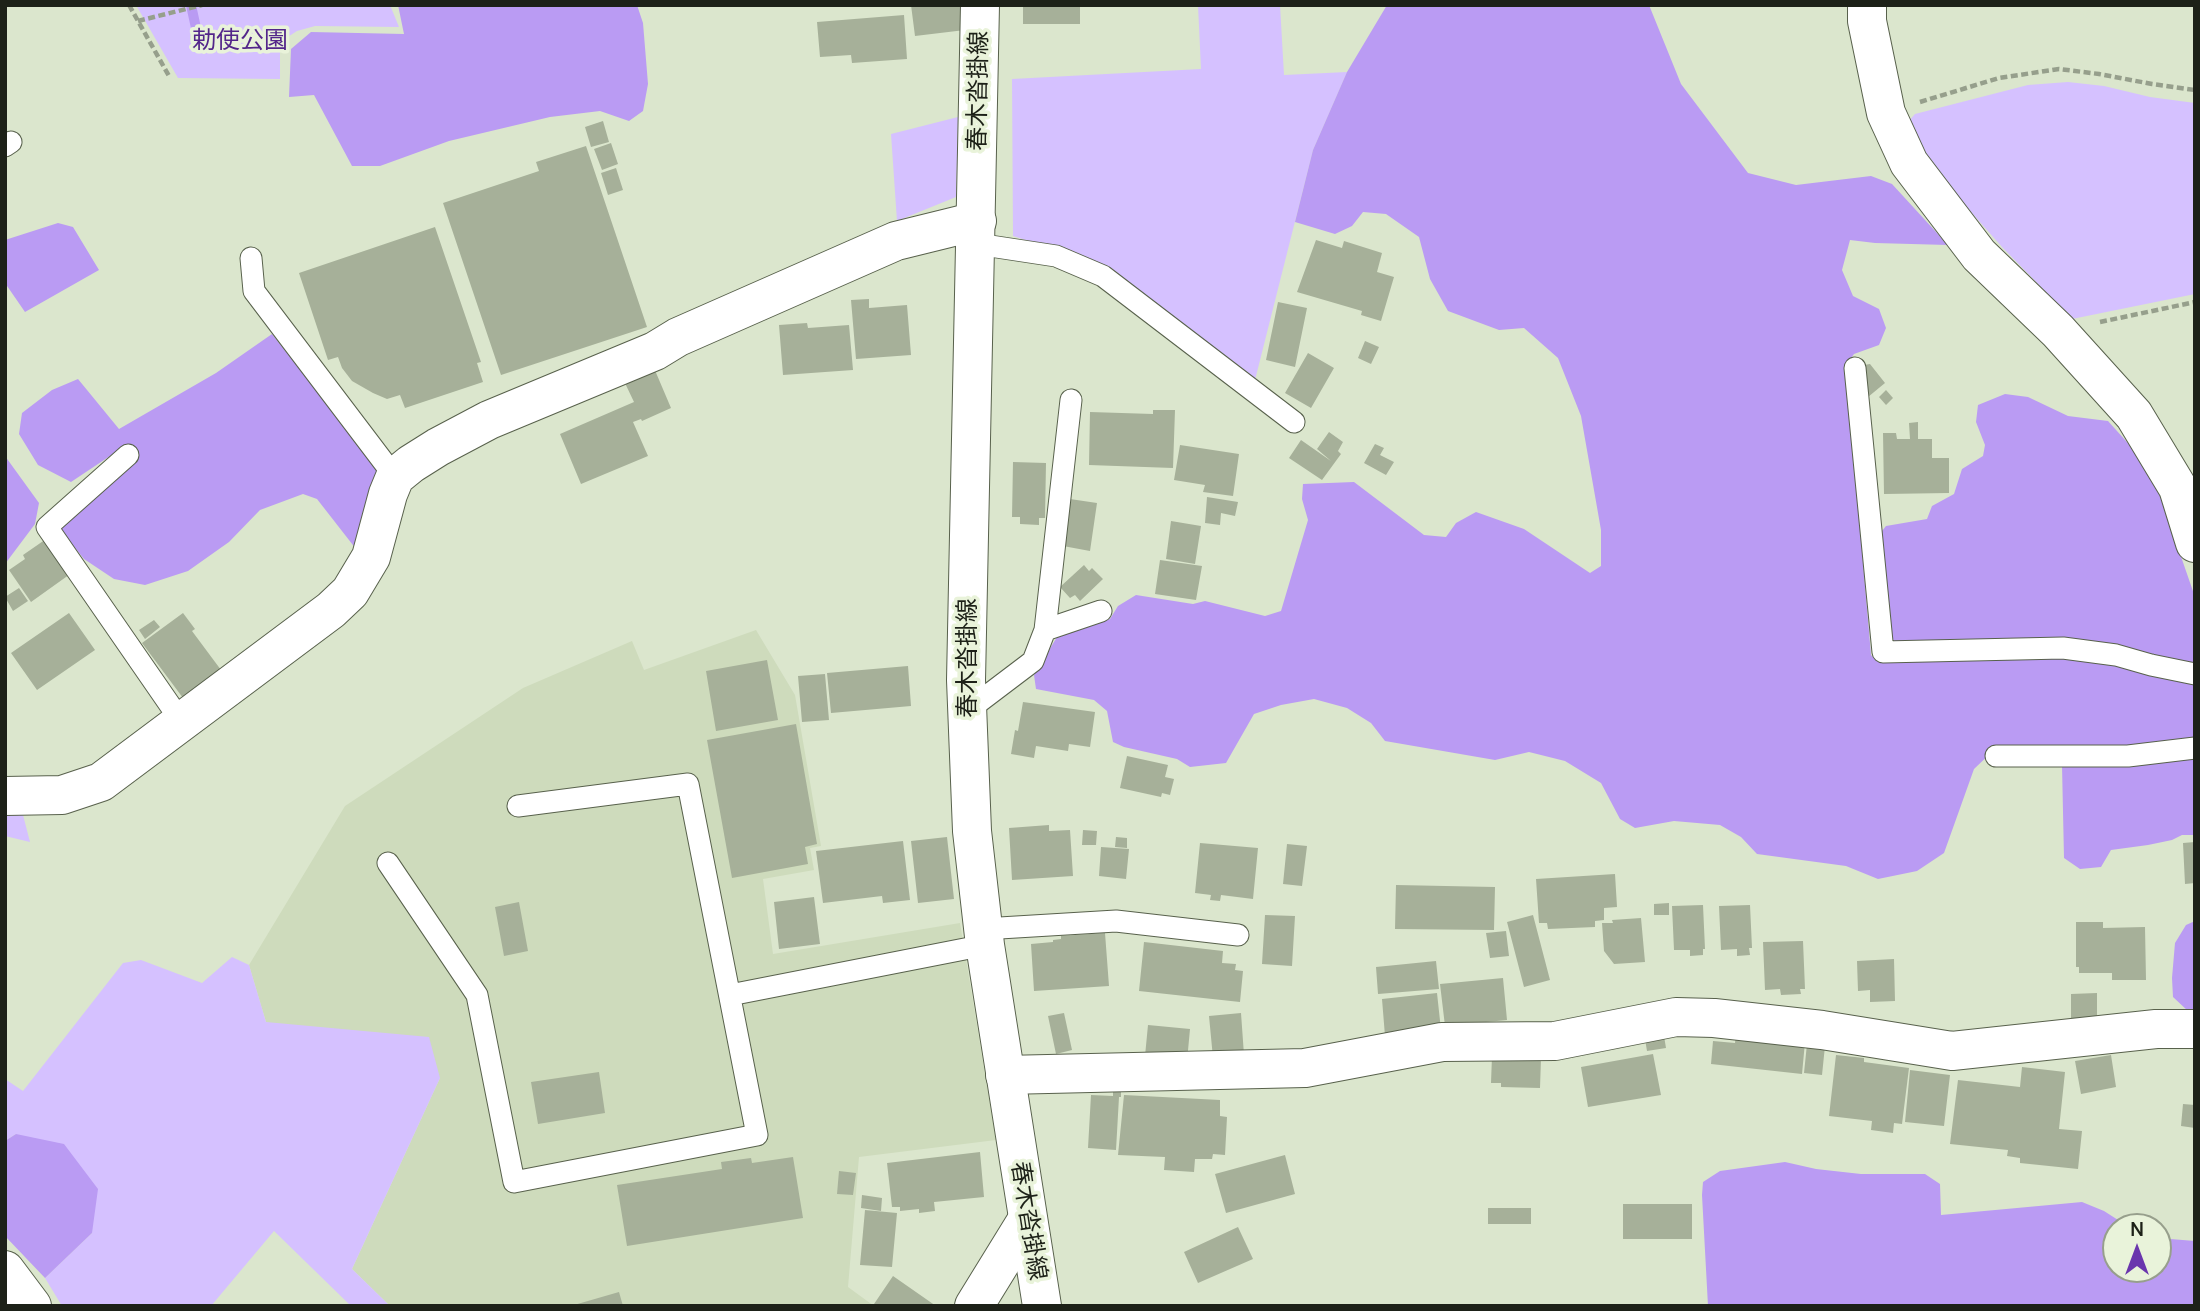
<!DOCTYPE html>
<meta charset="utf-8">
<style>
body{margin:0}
#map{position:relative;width:2200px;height:1311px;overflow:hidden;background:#dbe6cd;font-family:Manrope,sans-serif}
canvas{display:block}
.frame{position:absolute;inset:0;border:7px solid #1d2118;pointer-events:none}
.north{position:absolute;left:2102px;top:1213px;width:70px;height:70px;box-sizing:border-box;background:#e9f3da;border:2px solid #979f8c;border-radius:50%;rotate:0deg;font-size:19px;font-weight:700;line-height:28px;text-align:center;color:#1d2118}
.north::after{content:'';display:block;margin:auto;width:24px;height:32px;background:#6a36ad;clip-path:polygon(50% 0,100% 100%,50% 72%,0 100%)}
</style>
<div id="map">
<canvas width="2200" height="1311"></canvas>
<div class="frame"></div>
<div class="north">N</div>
</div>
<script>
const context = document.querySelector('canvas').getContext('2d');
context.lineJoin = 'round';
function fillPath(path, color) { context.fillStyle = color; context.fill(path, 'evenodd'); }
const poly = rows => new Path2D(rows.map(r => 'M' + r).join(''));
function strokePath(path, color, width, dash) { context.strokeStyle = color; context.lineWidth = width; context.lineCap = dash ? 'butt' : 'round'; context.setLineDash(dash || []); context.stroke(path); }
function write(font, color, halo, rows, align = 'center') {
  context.font = font + ' Manrope,"Noto Sans JP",sans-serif'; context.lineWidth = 7; context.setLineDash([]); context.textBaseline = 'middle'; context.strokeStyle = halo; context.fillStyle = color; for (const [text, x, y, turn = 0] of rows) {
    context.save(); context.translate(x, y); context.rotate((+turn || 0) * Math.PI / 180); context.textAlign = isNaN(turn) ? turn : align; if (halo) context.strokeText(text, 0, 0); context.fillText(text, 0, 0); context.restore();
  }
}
fillPath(poly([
 [756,630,795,695,821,846,810,848,814,870,763,879,773,954,960,923,996,1140,859,1157,848,1287,874,1306,390,1306,352,1269,440,1078,266,1022,249,965,345,806,523,688,632,641,644,670]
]), '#cedbbc');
fillPath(poly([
 [136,5,390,5,399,27,315,26,297,31,280,42,280,79,178,78],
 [1198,5,1280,5,1284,75,1347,72,1313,150,1254,384,1106,266,1013,236,1012,79,1201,69],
 [2068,82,2104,86,2150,97,2195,103,2195,294,2072,319,2002,247,1963,203,1928,160,1908,122,1915,114,2028,85],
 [958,117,956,197,897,221,891,134],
 [5,811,23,815,30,842,5,836],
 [232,957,249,965,266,1022,429,1037,440,1078,352,1269,390,1306,351,1306,274,1231,211,1306,62,1306,45,1278,92,1233,16,1134,5,1141,5,1079,23,1091,123,963,141,960,202,983]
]), '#d5c1ff');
fillPath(poly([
 [398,5,637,5,643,23,648,84,643,111,629,121,600,111,550,117,449,141,380,166,352,166,314,95,289,97,291,49,311,32,404,34],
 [1387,5,1649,5,1681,84,1748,173,1796,185,1871,176,1892,184,1948,245,1875,243,1850,240,1842,270,1853,296,1879,309,1886,328,1879,345,1854,354,1846,365,1871,655,1878,662,2051,656,2102,662,2195,684,2195,740,2120,749,1995,749,1974,769,1944,853,1917,871,1878,879,1846,866,1757,854,1741,837,1720,825,1674,821,1635,828,1620,819,1601,783,1565,761,1529,752,1495,760,1385,741,1371,723,1347,708,1314,699,1281,705,1254,714,1226,763,1190,767,1177,759,1124,747,1113,742,1107,711,1094,700,1036,689,1034,675,1057,637,1110,619,1118,606,1136,595,1193,604,1205,601,1265,616,1281,611,1308,520,1302,499,1303,484,1354,482,1424,535,1446,537,1456,523,1476,512,1524,529,1590,573,1601,566,1601,530,1581,416,1558,358,1524,328,1499,330,1448,311,1430,279,1419,237,1386,214,1363,212,1352,226,1335,234,1295,222,1313,150,1347,72],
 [58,223,73,227,99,270,25,312,5,283,5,240],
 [272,334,383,475,356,549,317,499,303,494,260,510,229,542,188,571,145,585,114,579,84,559,58,527,122,448,71,482,38,465,19,434,22,413,52,390,78,379,119,429,216,373],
 [2005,394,2028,397,2068,416,2108,421,2135,451,2159,493,2195,597,2195,665,1897,643,1887,634,1878,536,1886,526,1927,519,1932,506,1954,494,1962,469,1983,456,1985,445,1976,422,1978,405],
 [5,456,39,503,35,524,5,564],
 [2195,756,2195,835,2182,835,2172,840,2148,845,2111,850,2101,867,2080,869,2064,858,2062,765],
 [2195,921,2195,1011,2188,1011,2173,997,2172,978,2175,943,2186,925],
 [16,1134,64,1144,98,1189,92,1233,45,1278,5,1236,5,1141],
 [1785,1162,1816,1169,1861,1174,1925,1174,1940,1184,1941,1215,2082,1202,2104,1211,2129,1227,2116,1227,2116,1269,2158,1269,2158,1238,2195,1241,2195,1306,1708,1306,1702,1195,1703,1182,1720,1171]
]), '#ba9bf3');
strokePath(poly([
 [191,5,196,28]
]), '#b99bf3', 10);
fillPath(poly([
 [911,5,962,5,965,30,915,36],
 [1023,5,1080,5,1080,24,1023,24],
 [904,15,907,59,852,63,851,55,820,57,817,22],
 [603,121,609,142,591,147,585,127],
 [611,143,618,164,602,170,594,149],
 [586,146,647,327,501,375,443,203,539,171,536,162],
 [616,168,623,190,608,195,601,173],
 [435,227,481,362,477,363,483,382,405,408,400,395,387,399,373,393,352,381,342,368,338,357,328,360,299,273],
 [1316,240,1342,248,1344,241,1382,253,1377,272,1394,277,1381,321,1361,315,1362,311,1297,292],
 [869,299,869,308,907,305,911,355,856,359,851,300],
 [1278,302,1307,308,1295,367,1266,360],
 [807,323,808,328,849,325,853,370,783,375,779,325],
 [1365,341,1379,347,1371,364,1358,358],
 [1308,353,1334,368,1311,408,1285,393],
 [1870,364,1885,383,1868,397,1864,365],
 [654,368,671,408,642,421,641,419,633,422,648,456,581,484,560,434,634,402,624,381],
 [1886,390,1893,398,1886,405,1879,397],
 [1153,410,1175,410,1173,468,1089,465,1090,412,1153,414],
 [1918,422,1918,439,1932,439,1932,458,1949,458,1949,493,1884,494,1883,433,1896,433,1897,439,1910,439,1909,423],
 [1329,432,1343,442,1338,451,1341,454,1322,480,1289,458,1301,440,1331,461,1317,449],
 [1375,444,1384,448,1380,455,1394,462,1386,475,1364,463],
 [1180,445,1239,454,1233,496,1203,492,1205,485,1174,480],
 [1013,462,1046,463,1045,518,1039,518,1039,525,1020,524,1020,517,1012,517],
 [1207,497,1238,502,1235,516,1221,513,1220,525,1205,523],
 [1070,499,1097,503,1090,551,1063,546],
 [1171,521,1201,526,1195,564,1166,559],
 [49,537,73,572,31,602,9,570,25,559,23,555],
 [1160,560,1202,566,1196,600,1155,594],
 [1084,565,1089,571,1092,568,1103,579,1080,601,1075,595,1070,598,1060,587],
 [19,588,28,601,13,611,5,597],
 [69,613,95,650,37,690,11,653],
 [183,613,195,629,192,631,221,670,183,698,142,643],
 [154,620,160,627,145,639,139,630],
 [767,660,778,720,716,731,706,671],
 [908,666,911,706,831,713,827,673],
 [825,674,829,720,802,722,798,676],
 [1023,702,1095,712,1090,747,1069,744,1068,751,1036,746,1034,758,1011,754,1015,730,1018,731],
 [796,724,817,844,805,847,808,864,732,878,707,740],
 [1127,756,1168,765,1165,777,1174,779,1170,795,1162,793,1161,797,1120,788],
 [1049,825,1049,831,1070,830,1073,876,1012,880,1009,828],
 [1083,830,1097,831,1096,845,1082,845],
 [947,837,954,899,918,903,911,841],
 [1116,837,1127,838,1127,848,1115,847],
 [903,841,910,900,883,903,882,896,823,903,816,851],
 [2195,842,2195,883,2185,884,2183,843],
 [1200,843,1258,848,1253,899,1221,895,1220,901,1210,900,1211,895,1195,893],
 [1287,844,1307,846,1302,886,1283,884],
 [1101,847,1129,849,1126,879,1099,876],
 [1615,874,1617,907,1604,908,1604,920,1595,921,1595,927,1548,929,1547,923,1539,923,1536,879],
 [1396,885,1495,887,1494,930,1395,929],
 [814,897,820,944,779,949,774,902],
 [519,902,528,951,504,956,495,907],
 [1669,903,1669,915,1654,915,1654,904],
 [1703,905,1705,949,1703,949,1703,955,1690,956,1690,950,1674,950,1672,906],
 [1750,905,1752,948,1749,948,1750,955,1737,956,1737,949,1721,950,1719,906],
 [1265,915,1295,916,1292,966,1262,964],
 [1533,915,1550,980,1524,987,1507,922],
 [1641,918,1645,962,1614,964,1604,951,1602,923,1613,923,1612,920],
 [2076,922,2103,922,2103,928,2145,927,2146,980,2112,980,2112,973,2079,973,2079,967,2076,967],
 [1506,931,1509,956,1490,958,1486,933],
 [1105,933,1109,986,1034,991,1031,944,1053,942,1053,940,1061,939,1061,936],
 [1803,941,1805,989,1800,989,1801,994,1781,995,1780,989,1765,990,1763,942],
 [1144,942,1223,951,1222,963,1236,964,1235,970,1243,971,1240,1002,1139,991],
 [1894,959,1895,1001,1870,1002,1870,990,1858,991,1857,961],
 [1436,961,1439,989,1378,994,1376,967],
 [1503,978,1507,1020,1445,1026,1440,984],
 [1437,993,1441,1030,1385,1036,1382,999],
 [2097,993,2097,1019,2071,1019,2071,994],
 [1064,1013,1072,1050,1056,1054,1048,1016],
 [1241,1013,1244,1055,1213,1058,1209,1016],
 [1148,1025,1190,1029,1187,1061,1145,1056],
 [1736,1033,1805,1042,1802,1074,1711,1064,1713,1041,1735,1043],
 [1664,1036,1666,1048,1647,1051,1645,1039],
 [1807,1044,1825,1046,1822,1075,1804,1073],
 [1653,1054,1661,1095,1588,1107,1581,1067],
 [1836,1055,1864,1058,1864,1062,1909,1068,1902,1124,1894,1123,1893,1133,1871,1130,1872,1121,1829,1116],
 [2111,1055,2116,1087,2081,1094,2075,1061],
 [1492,1056,1541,1058,1540,1088,1501,1087,1501,1083,1491,1083],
 [2022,1067,2065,1072,2059,1129,2082,1131,2078,1169,2020,1163,2020,1158,2007,1156,2008,1150,1950,1144,1958,1080,2020,1087],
 [1910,1070,1950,1075,1944,1126,1905,1122],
 [599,1072,605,1113,538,1124,531,1082],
 [1113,1091,1121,1091,1121,1097,1119,1097,1116,1150,1088,1148,1091,1095,1113,1096],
 [1124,1095,1220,1100,1220,1116,1227,1117,1225,1155,1213,1154,1212,1159,1195,1159,1194,1172,1164,1170,1165,1157,1118,1155],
 [2183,1104,2195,1105,2195,1128,2181,1126],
 [980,1152,984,1197,934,1202,935,1211,919,1213,919,1209,900,1211,900,1207,892,1207,887,1163],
 [1285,1155,1295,1194,1226,1213,1215,1174],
 [793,1157,803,1218,627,1246,617,1185,722,1169,721,1162,751,1158,752,1163],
 [839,1171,856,1173,853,1195,837,1194],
 [862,1195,882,1198,881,1211,861,1208],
 [1623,1204,1692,1204,1692,1239,1623,1239],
 [1488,1208,1531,1208,1531,1224,1488,1224],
 [865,1210,897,1213,892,1267,860,1265],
 [1238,1227,1253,1259,1198,1283,1184,1252],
 [893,1276,936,1306,877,1306,874,1304],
 [619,1292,623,1306,574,1306,574,1305]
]), '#a6b099');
const service = poly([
 [5,146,11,142],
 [977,244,1056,256,1103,276,1294,422],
 [251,258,254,291,395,477],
 [1855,368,1883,652,2063,648,2116,655,2151,665,2195,674],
 [128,455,47,527,181,721],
 [1045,630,1101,611],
 [967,711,1033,661,1045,630,1071,400],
 [1996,756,2128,756,2195,748],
 [388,863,477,995,514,1182,757,1135,688,784,518,806],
 [983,929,1116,921,1238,935],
 [730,995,985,945]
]);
const minor = poly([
 [1867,5,1867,21,1886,113,1909,163,1979,255,2058,331,2134,415,2178,488,2195,543],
 [5,796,62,795,101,782,331,610,350,592,371,557,388,494,395,477,411,464,438,447,489,420,655,351,678,337,896,241,977,221],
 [1005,1075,1305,1068,1442,1042,1555,1041,1676,1017,1714,1018,1822,1030,1952,1051,2156,1029,2195,1029],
 [5,1270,32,1306],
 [974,1306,1027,1220]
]);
const secondary = poly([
 [980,5,966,680,972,831,985,945,1042,1306]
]);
strokePath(service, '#58614c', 23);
strokePath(minor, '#58614c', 40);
strokePath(secondary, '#58614c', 40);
strokePath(poly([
 [129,5,169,76],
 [138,21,202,5],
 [1920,102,1999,78,2059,69,2099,74,2152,84,2195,90],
 [2100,322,2195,302]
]), '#969f8c', 4.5, [7, 3.5]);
strokePath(service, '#fff', 21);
strokePath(minor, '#fff', 38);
strokePath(secondary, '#fff', 38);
write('24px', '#53268a', '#e9f3da', [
 ["勅使公園",240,41]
]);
write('24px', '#1d2118', '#e9f3da', [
 ["春木沓掛線",979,91,-89],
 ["春木沓掛線",968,658,-90],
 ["春木沓掛線",1028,1221,81]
]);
</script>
